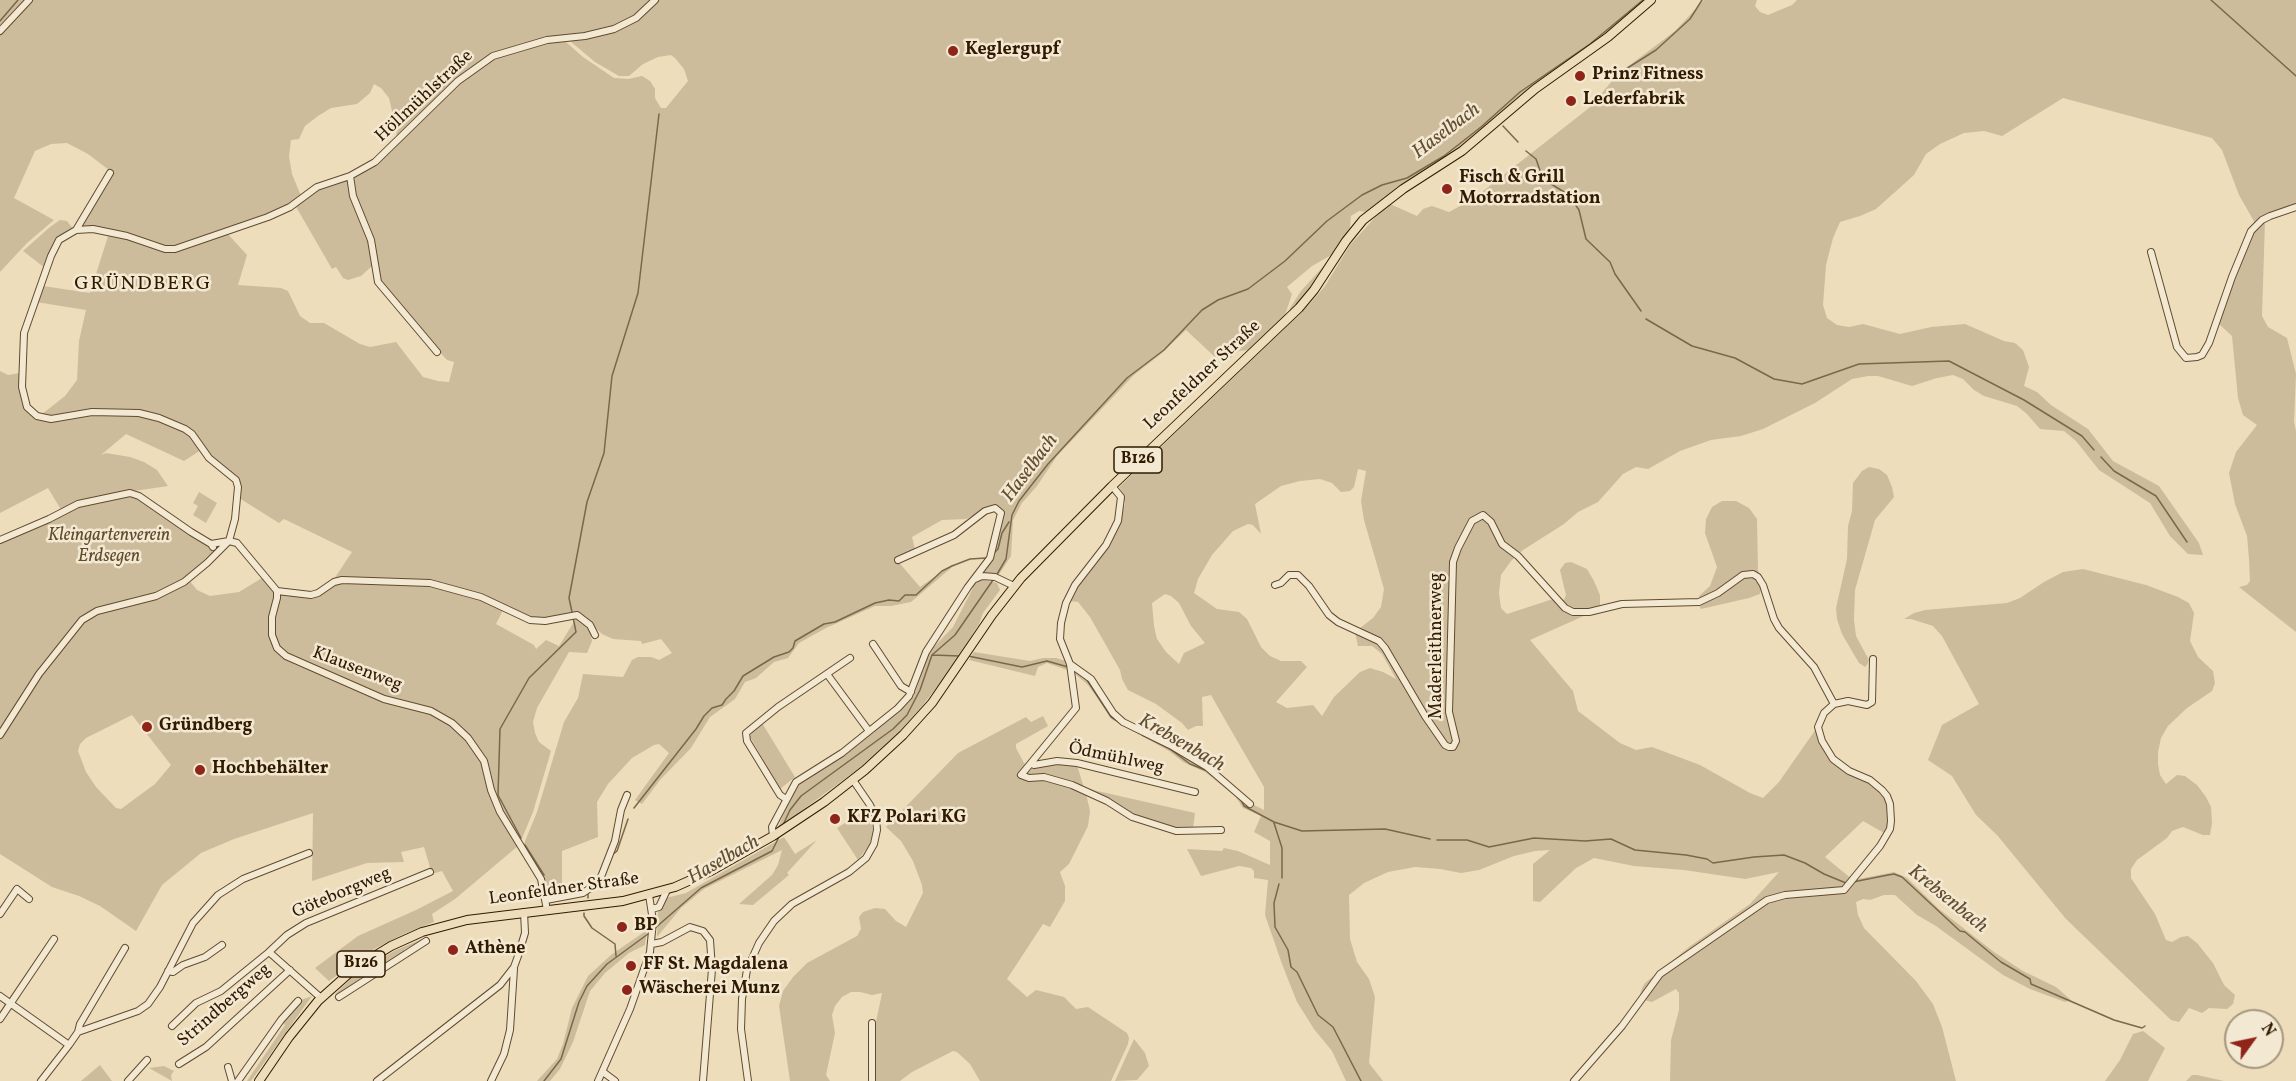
<!DOCTYPE html>
<meta charset="utf-8">
<style>
body{margin:0}
#map{position:relative;width:2296px;height:1081px;overflow:hidden;background:#edddbb;font-family:Vollkorn,serif}
canvas{display:block}
.north{position:absolute;left:2224px;top:1009px;width:60px;height:60px;box-sizing:border-box;background:#f3e9d3;border:2px solid #a5967f;border-radius:50%;rotate:57deg;font-size:16px;font-weight:700;line-height:24px;text-align:center;color:#311a00}
.north::after{content:'';display:block;margin:auto;width:21px;height:27px;background:#8f2418;clip-path:polygon(50% 0,100% 100%,50% 72%,0 100%)}
</style>
<div id="map">
<canvas width="2296" height="1081"></canvas>
<div class="north">N</div>
</div>
<script>
const context = document.querySelector('canvas').getContext('2d');
context.lineJoin = 'round';
function fillPath(path, color) { context.fillStyle = color; context.fill(path, 'evenodd'); }
const poly = rows => new Path2D(rows.map(r => 'M' + r).join(''));
function strokePath(path, color, width, dash) { context.strokeStyle = color; context.lineWidth = width; context.lineCap = dash ? 'butt' : 'round'; context.setLineDash(dash || []); context.stroke(path); }
function write(font, color, halo, rows, align = 'center') {
  context.font = font + ' Vollkorn,serif'; context.lineWidth = 5; context.setLineDash([]); context.textBaseline = 'middle'; context.strokeStyle = halo; context.fillStyle = color; for (const [text, x, y, turn = 0] of rows) {
    context.save(); context.translate(x, y); context.rotate((+turn || 0) * Math.PI / 180); context.textAlign = isNaN(turn) ? turn : align; if (halo) context.strokeText(text, 0, 0); context.fillText(text, 0, 0); context.restore();
  }
}
fillPath(poly([
 [0,0,653,0,634,17,602,31,548,38,494,53,481,61,397,140,396,129,389,98,381,88,374,84,370,93,357,104,331,108,318,116,305,126,299,139,291,140,289,156,292,174,301,196,279,210,170,248,80,227,113,173,88,154,67,143,51,144,35,151,14,198,54,220,27,243,0,272],
 [658,0,1645,0,1612,30,1528,89,1456,151,1397,187,1366,212,1359,211,1351,216,1350,228,1333,254,1312,266,1287,287,1292,294,1284,318,1249,350,1239,351,1229,359,1221,351,1215,357,1186,330,1162,353,1134,375,1057,456,1037,486,1022,503,1013,520,1011,556,998,576,982,574,994,551,1003,519,1002,510,994,506,966,519,942,520,912,537,915,549,896,559,920,587,953,564,951,568,911,602,891,606,875,606,826,628,799,643,788,658,774,662,756,678,745,682,735,699,710,717,691,748,660,780,642,804,635,800,669,753,659,744,654,745,632,758,608,784,597,802,598,837,562,851,562,893,548,898,545,886,523,846,537,812,564,722,578,698,583,674,623,677,632,660,638,657,651,657,659,660,672,653,661,639,642,644,641,641,613,639,602,634,583,616,534,620,435,582,334,579,352,552,284,519,279,523,239,498,239,483,214,462,197,438,163,421,190,435,201,450,184,461,126,434,101,455,106,453,130,457,144,462,157,470,168,486,134,491,134,495,205,543,210,547,214,555,193,574,166,590,85,615,0,732,0,542,63,513,48,488,0,513,0,371,8,375,20,373,20,393,24,405,28,412,37,418,65,396,77,380,79,341,86,310,36,302,43,286,90,293,109,233,165,250,226,232,247,255,238,285,281,288,288,291,300,316,310,323,324,323,360,344,370,347,396,342,423,377,438,381,449,382,454,362,447,360,433,345,401,304,382,284,355,196,354,179,356,175,389,153,415,124,459,82,494,57,540,43,562,40,566,42,583,57,614,78,628,79,642,76,650,81,655,89,655,98,659,105,661,108,666,108,688,81,684,69,675,58,671,55,658,57,643,64,629,76,619,76,595,62,570,41,571,39,616,30],
 [1704,0,1757,0,1755,6,1760,12,1768,15,1792,5,1797,0,2296,0,2296,204,2274,211,2255,223,2239,195,2222,150,2212,138,2063,98,2002,136,1984,131,1964,133,1940,144,1926,154,1914,175,1876,209,1860,216,1840,222,1833,238,1826,265,1823,305,1827,318,1837,325,1849,327,1863,324,1900,334,1931,327,1965,324,2004,341,2015,343,2023,350,2029,367,2024,386,2037,392,2051,405,2088,429,2113,461,2159,486,2199,543,2203,555,2188,554,2170,536,2150,503,2099,470,2076,441,2064,431,2040,429,2027,414,2017,406,1984,396,1974,390,1963,379,1953,375,1937,378,1912,386,1878,376,1868,376,1852,379,1815,403,1763,429,1741,436,1711,440,1680,451,1648,469,1636,467,1623,474,1598,502,1578,512,1564,524,1523,550,1511,561,1501,575,1499,593,1501,608,1507,614,1553,599,1566,612,1574,615,1586,615,1530,640,1573,691,1578,711,1620,743,1636,750,1652,747,1700,765,1750,793,1763,798,1779,782,1816,729,1820,742,1831,759,1871,782,1886,799,1890,813,1886,834,1863,821,1825,857,1853,880,1894,872,1907,878,1939,909,1994,952,2023,971,2056,987,2071,1000,2065,1002,2030,989,2003,975,1936,926,1917,915,1895,895,1884,895,1870,900,1863,899,1856,902,1858,915,1864,928,1916,981,1933,1004,1942,1027,1956,1081,1670,1081,1671,1040,1679,1010,1679,993,1676,989,1652,1002,1644,1000,1640,995,1642,988,1645,983,1689,947,1750,904,1779,872,1745,879,1684,870,1634,866,1594,858,1576,868,1540,902,1533,901,1533,864,1550,850,1535,851,1514,856,1479,870,1461,873,1440,869,1415,867,1388,872,1364,883,1349,895,1350,939,1357,962,1369,979,1375,997,1369,1063,1383,1081,1346,1081,1332,1051,1314,1029,1297,1002,1282,964,1265,915,1268,880,1254,878,1254,871,1251,868,1239,866,1201,876,1187,849,1222,851,1224,848,1238,851,1270,865,1270,841,1254,832,1261,816,1243,808,1235,796,1205,772,1183,762,1169,751,1113,720,1088,685,1074,673,1073,668,1089,680,1107,708,1134,728,1206,768,1252,804,1264,810,1264,787,1228,725,1211,695,1202,697,1203,726,1196,726,1188,730,1182,723,1156,704,1128,690,1122,679,1120,670,1090,617,1078,602,1069,601,1082,578,1116,531,1125,504,1123,493,1119,487,1307,307,1325,286,1350,245,1379,213,1390,204,1417,216,1423,209,1432,206,1449,212,1473,199,1589,108,1618,74,1675,31],
 [1358,469,1366,471,1361,501,1364,520,1384,589,1381,607,1373,618,1355,632,1358,646,1372,646,1382,654,1396,679,1383,672,1370,668,1360,672,1334,697,1322,716,1313,705,1287,708,1276,702,1307,667,1301,661,1281,661,1270,656,1261,647,1247,619,1239,612,1217,609,1194,593,1198,579,1212,555,1233,531,1248,524,1253,525,1261,534,1255,504,1281,486,1300,481,1320,479,1332,483,1341,492,1350,491,1354,487],
 [1165,594,1171,596,1179,603,1191,626,1205,643,1184,653,1179,664,1166,652,1157,639,1154,626,1152,603],
 [346,179,365,227,373,265,361,276,348,280,343,278,336,267,332,269,295,205,318,188],
 [60,220,67,221,74,230,60,238,45,268,23,251,50,227],
 [2265,221,2262,316,2268,327,2287,338,2296,374,2294,422,2296,431,2296,632,2239,587,2247,585,2250,581,2249,559,2247,536,2235,504,2229,473,2236,452,2257,425,2243,415,2238,398,2232,336,2219,324,2245,247,2257,227],
 [1330,259,1313,287,1289,313,1290,308,1301,291],
 [1869,467,1879,469,1887,475,1892,487,1894,497,1875,520,1855,590,1854,620,1856,636,1869,660,1867,665,1865,667,1859,663,1842,634,1837,619,1836,608,1847,559,1848,526,1852,511,1853,483,1862,471],
 [199,492,217,503,206,523,193,515,198,506,193,503],
 [1722,501,1736,501,1749,508,1757,519,1758,570,1761,588,1760,594,1749,598,1701,609,1698,603,1699,596,1710,586,1717,567,1705,533,1706,519,1712,507],
 [1571,562,1587,569,1594,581,1600,595,1600,606,1595,610,1572,610,1558,597,1564,600,1566,595,1560,570,1565,563],
 [2083,569,2146,585,2178,597,2189,603,2194,613,2190,641,2198,657,2213,671,2215,683,2212,691,2187,708,2168,726,2161,738,2158,752,2158,764,2160,775,2166,784,2177,775,2185,776,2197,785,2206,797,2211,807,2212,823,2210,835,2203,835,2183,827,2172,831,2167,838,2137,860,2131,869,2131,878,2155,914,2166,940,2172,942,2181,937,2188,936,2197,943,2213,963,2224,985,2235,995,2233,1004,2227,1009,2209,1008,2202,1013,2189,1008,2179,1022,2171,1020,2066,919,1997,835,1976,815,1952,776,1928,760,1942,725,1979,704,1942,636,1933,626,1911,619,1904,619,1914,613,1925,610,2007,603,2020,598,2044,582,2063,572],
 [262,578,275,591,270,624,281,655,296,665,370,693,424,710,458,729,482,760,488,786,518,846,455,899,432,914,434,922,406,933,374,949,329,981,315,968,358,936,416,910,453,891,442,871,432,874,424,847,401,852,404,862,367,863,312,881,313,813,234,839,201,853,162,885,136,931,100,906,79,896,52,887,0,854,0,738,35,682,69,636,91,615,144,601,189,580,197,590,210,596,239,592],
 [132,715,171,765,155,784,121,809,116,808,96,787,86,772,78,751,80,744,86,738],
 [984,580,997,583,1000,590,983,613,979,624,948,673,922,706,900,731,858,769,778,828,789,800,800,782,839,758,908,703,914,696,929,652,953,627,973,588,971,587,979,581],
 [335,583,425,583,479,597,503,610,496,624,534,645,536,649,546,640,559,646,577,617,589,627,592,641,587,653,569,652,537,708,533,722,535,733,539,742,551,751,533,812,520,843,495,797,488,767,469,736,431,709,418,704,392,700,295,660,279,647,273,629,280,595,312,597],
 [974,652,1030,661,1043,658,1056,658,1066,661,1070,671,1047,663,1038,667,1035,676,969,660],
 [1043,716,1048,726,1016,744,1016,748,1024,763,1032,768,1060,763,1077,765,1084,788,1195,813,1193,829,1177,828,1140,818,1085,789,1090,811,1088,826,1069,864,1060,872,1065,886,1065,901,1050,927,1043,924,1007,979,1027,997,1036,990,1064,997,1076,1009,1088,1007,1127,1033,1129,1038,1128,1044,1111,1081,980,1081,970,1064,957,1052,953,1051,912,1072,900,1081,874,1081,876,1022,882,993,872,995,860,992,851,992,842,997,835,1006,832,1015,835,1033,826,1075,830,1081,790,1081,779,1006,783,991,793,977,807,963,857,936,861,929,859,917,863,912,875,908,885,909,896,921,906,927,923,893,922,885,913,861,901,841,886,827,958,753,1026,717,1031,722],
 [762,723,795,777,780,789,750,737,752,732],
 [868,809,872,822,873,833,870,844,858,860,837,828],
 [784,837,795,854,817,840,787,873,789,875,753,905,739,904,772,875,778,865,782,850,704,889,681,908,657,937,658,911,662,908,666,898,686,893],
 [647,930,645,945,629,953,605,973,590,991,573,1042,560,1069,550,1081,537,1081,557,1059,563,1044,572,1008,588,976,611,955],
 [427,937,428,938,405,949,404,953,369,975,364,973,364,969,394,951],
 [357,973,361,976,359,982,336,997,335,994],
 [312,996,251,1081,247,1081,285,1025,282,1022,301,1000],
 [2143,1031,2165,1048,2148,1081,2105,1081,2120,1060,2133,1034],
 [1134,1039,1145,1053,1149,1066,1137,1080,1115,1081],
 [100,1065,112,1081,81,1081],
 [164,1066,174,1071,171,1075,172,1081,149,1068],
 [2192,1075,2197,1075,2224,1081,2186,1081]
]), '#cdbc9b');
strokePath(poly([
 [2211,0,2296,76],
 [0,21,18,0],
 [1618,74,1656,50,1690,19,1702,0],
 [1503,126,1518,142],
 [1526,151,1536,159,1543,179,1569,195,1579,210,1586,239,1610,262,1615,274,1641,311],
 [1646,319,1692,346,1735,358,1774,379,1802,384,1859,364,1949,361,2024,400,2082,436,2094,450],
 [2101,457,2114,471,2156,496,2187,542],
 [993,554,998,549,1002,533,1009,522],
 [996,576,1006,559,1012,515,1019,501,1048,464,1127,378,1164,350,1202,310,1218,300,1248,289,1285,261,1327,221,1362,195,1382,185,1407,178,1444,156,1481,127,1520,92,1590,44,1643,0],
 [572,612,569,598,587,502,604,453,612,376,638,293,659,114],
 [932,655,960,656],
 [968,656,1022,667,1047,661,1068,667],
 [1087,680,1111,717,1127,727],
 [1142,735,1170,749,1190,764,1205,770],
 [1241,800,1244,806,1274,822,1302,831,1385,829,1430,839],
 [634,808,696,729,704,716,712,708,722,705,726,699,734,691,743,676,774,657,789,652,793,648,795,641,824,624,835,622,875,603,889,600,899,601,905,595,916,595,942,571,952,566,970,559,986,558],
 [1274,823,1282,848,1282,878],
 [783,825,790,810,801,796,893,729,907,715,920,690,932,655,955,635,993,580],
 [521,838,498,795,500,729,529,678,576,632,573,617],
 [1437,840,1467,840,1489,847,1534,838,1585,841,1611,839,1635,850,1686,855,1707,859,1713,863,1754,857,1784,855,1805,863,1824,874,1846,883],
 [525,845,544,875],
 [611,856,617,851,628,819],
 [1853,882,1888,875,1894,874,1902,877,1960,931,1965,932,2001,962,2030,979,2031,984,2114,1020,2142,1028,2145,1026],
 [1279,884,1274,903,1275,927,1288,950,1291,967,1297,972,1318,1015,1333,1027,1361,1081],
 [588,898,588,891],
 [584,913,584,916,592,928,615,944,616,956],
 [654,929,701,888,772,851,780,835],
 [544,1081,561,1059,579,1002,587,986,607,964,648,934]
]), '#7b674a', 1.5);
const minor = poly([
 [0,31,29,0],
 [350,176,353,196,371,240,378,282,437,352],
 [76,230,110,173],
 [2151,252,2177,347,2186,358,2197,357,2202,355,2209,343,2232,277,2251,231,2262,220,2270,216,2296,207],
 [1112,486,1121,497,1118,521,1106,545,1075,585,1066,603,1061,623,1060,639,1070,664,1076,708,1031,763,1034,765,1057,761,1077,763,1195,792],
 [0,540,49,519,78,504,130,493,139,496,191,532,211,544,213,547],
 [211,544,229,541,237,543,277,591,311,595,318,593,334,582,342,580,430,583,481,597,530,620,545,621,577,615,590,625,595,635],
 [975,579,982,576,995,577,1014,586],
 [1275,585,1281,583,1289,575,1298,575,1309,586,1329,615,1338,622,1379,641,1385,648,1425,716,1445,745,1449,747,1453,747,1456,741,1449,712,1453,562,1458,548,1472,521,1483,515,1491,522,1502,544,1518,556,1565,608,1573,612,1589,612,1622,604,1699,602,1718,593,1743,575,1753,574,1758,577,1763,585,1774,619,1779,628,1814,667,1834,704],
 [277,591,277,598,272,617,272,635,277,648,286,656,384,699,431,711,452,723,468,738,484,761,491,790,500,812,541,879,547,910],
 [873,644,901,686,911,692],
 [1070,664,1091,679,1113,713,1123,722,1170,745,1207,767,1250,804],
 [827,674,869,731],
 [0,735,39,674,82,620,97,611,156,596,184,582,207,563,229,541,235,519,238,487,236,480,209,458,192,434,185,429,159,418,139,413,92,412,51,419,37,416,27,407,22,387,24,333,51,256,59,240,76,230,93,229,127,236,165,249,175,249,268,217,290,207,317,187,350,176,375,162,458,81,493,56,547,40,585,36,614,29,636,18,655,0],
 [1031,763,1021,775,1029,778,1044,777,1072,785,1107,801,1132,817,1176,831,1221,830],
 [786,799,780,795,747,741,746,733,778,707,850,658],
 [773,836,772,827,796,782,842,753,898,708,909,696,926,652,968,587,990,558,1001,513,995,508,985,511,954,535,898,560],
 [546,900,583,893,599,882,615,841,621,810,627,795],
 [652,909,659,907,667,890],
 [0,914,17,889,29,899],
 [652,944,662,942,690,927,703,931,710,940,712,969,703,1081],
 [168,971,173,972,183,965,205,957,222,945],
 [0,996,69,1045,78,1032,138,1011,148,1004,160,987,193,923,218,895,243,879,309,853],
 [339,997,426,941],
 [321,998,269,952,287,935,306,923,430,872],
 [0,1019,54,939],
 [172,1026,196,1003,221,991,269,952],
 [78,1032,80,1024,125,948],
 [179,1064,206,1047,290,970],
 [228,1067,232,1081],
 [603,1072,615,1081],
 [41,1081,69,1045],
 [128,1081,147,1060],
 [238,1081,281,1020,298,1001],
 [377,1081,500,985,514,967,518,956,525,933,524,912],
 [491,1081,504,1054,510,1030,514,969],
 [598,1081,630,1009,650,952,653,921,649,895],
 [748,1081,741,1029,742,999,747,970,759,943,774,921,792,904,849,872,866,858,874,844,877,830,876,817,870,805,853,780],
 [872,1081,872,1023],
 [1574,1081,1622,1026,1660,974,1767,900,1785,895,1844,890,1880,846,1890,829,1891,821,1890,804,1887,796,1882,790,1870,780,1849,771,1833,759,1822,741,1818,727,1824,713,1834,704,1848,701,1867,705,1872,702,1873,659]
]);
const major = poly([
 [259,1081,289,1037,318,1001,355,968,391,946,422,932,467,920,623,901,675,887,711,871,773,836,824,802,865,770,903,735,932,703,992,615,1021,578,1112,486,1299,308,1314,290,1346,241,1363,220,1403,189,1462,151,1535,89,1608,37,1651,0]
]);
strokePath(minor, '#604b2f', 8);
strokePath(major, '#311a00', 10);
strokePath(minor, '#f3e9d3', 6);
strokePath(major, '#edddbb', 8);
for (const [x, y, r, color] of [
 [953,51,6,"#8f2418"],
 [1580,76,6,"#8f2418"],
 [1571,101,6,"#8f2418"],
 [1447,189,6,"#8f2418"],
 [147,727,6,"#8f2418"],
 [200,770,6,"#8f2418"],
 [835,819,6,"#8f2418"],
 [622,927,6,"#8f2418"],
 [453,950,6,"#8f2418"],
 [631,966,6,"#8f2418"],
 [627,990,6,"#8f2418"]
]) { const dot = new Path2D(); dot.arc(x, y, r, 0, 2 * Math.PI); context.fillStyle = color; context.fill(dot); strokePath(dot, '#f3e9d3', 2); }
for (const [x, y, w] of [
 [1138,460,48],
 [361,964,48]
]) { const box = new Path2D(); box.roundRect(x - w / 2, y - 13, w, 26, 4.5); context.fillStyle = '#f3e9d3'; context.fill(box); strokePath(box, '#311a00', 1.5); }
write('bold 16px', '#311a00', null, [
 ["B126",1138,460],
 ["B126",361,964]
]);
write('bold 18px', '#311a00', '#f3e9d3', [
 ["Keglergupf",965,51],
 ["Prinz Fitness",1592,76],
 ["Lederfabrik",1583,101],
 ["Fisch & Grill",1459,179],
 ["Motorradstation",1459,200],
 ["Gründberg",159,727],
 ["Hochbehälter",212,770],
 ["KFZ Polari KG",847,819],
 ["BP",634,927],
 ["Athène",465,950],
 ["FF St. Magdalena",643,966],
 ["Wäscherei Munz",639,990]
], 'left');
write('18px', '#311a00', '#f3e9d3', [
 ["Höllmühlstraße",425,97,-43],
 ["Leonfeldner Straße",1203,376,-43],
 ["Maderleithnerweg",1438,646,-90],
 ["Klausenweg",357,670,21],
 ["Ödmühlweg",1116,759,12],
 ["Leonfeldner Straße",564,890,-8],
 ["Göteborgweg",342,894,-23],
 ["Strindbergweg",225,1006,-41]
]);
write('italic 18px', '#604b2e', '#f3e9d3', [
 ["Kleingartenverein",109,537],
 ["Erdsegen",109,558]
]);
write('italic 20px', '#634e31', '#f3e9d3', [
 ["Haselbach",1447,132,-37],
 ["Haselbach",1031,469,-53],
 ["Krebsenbach",1181,744,30],
 ["Haselbach",724,861,-30],
 ["Krebsenbach",1947,900,39]
]);
context.letterSpacing = '1.5px';
write('20px', '#311a00', '#f3e9d3', [
 ["GRÜNDBERG",143,285]
]);
context.letterSpacing = '0px';
</script>
